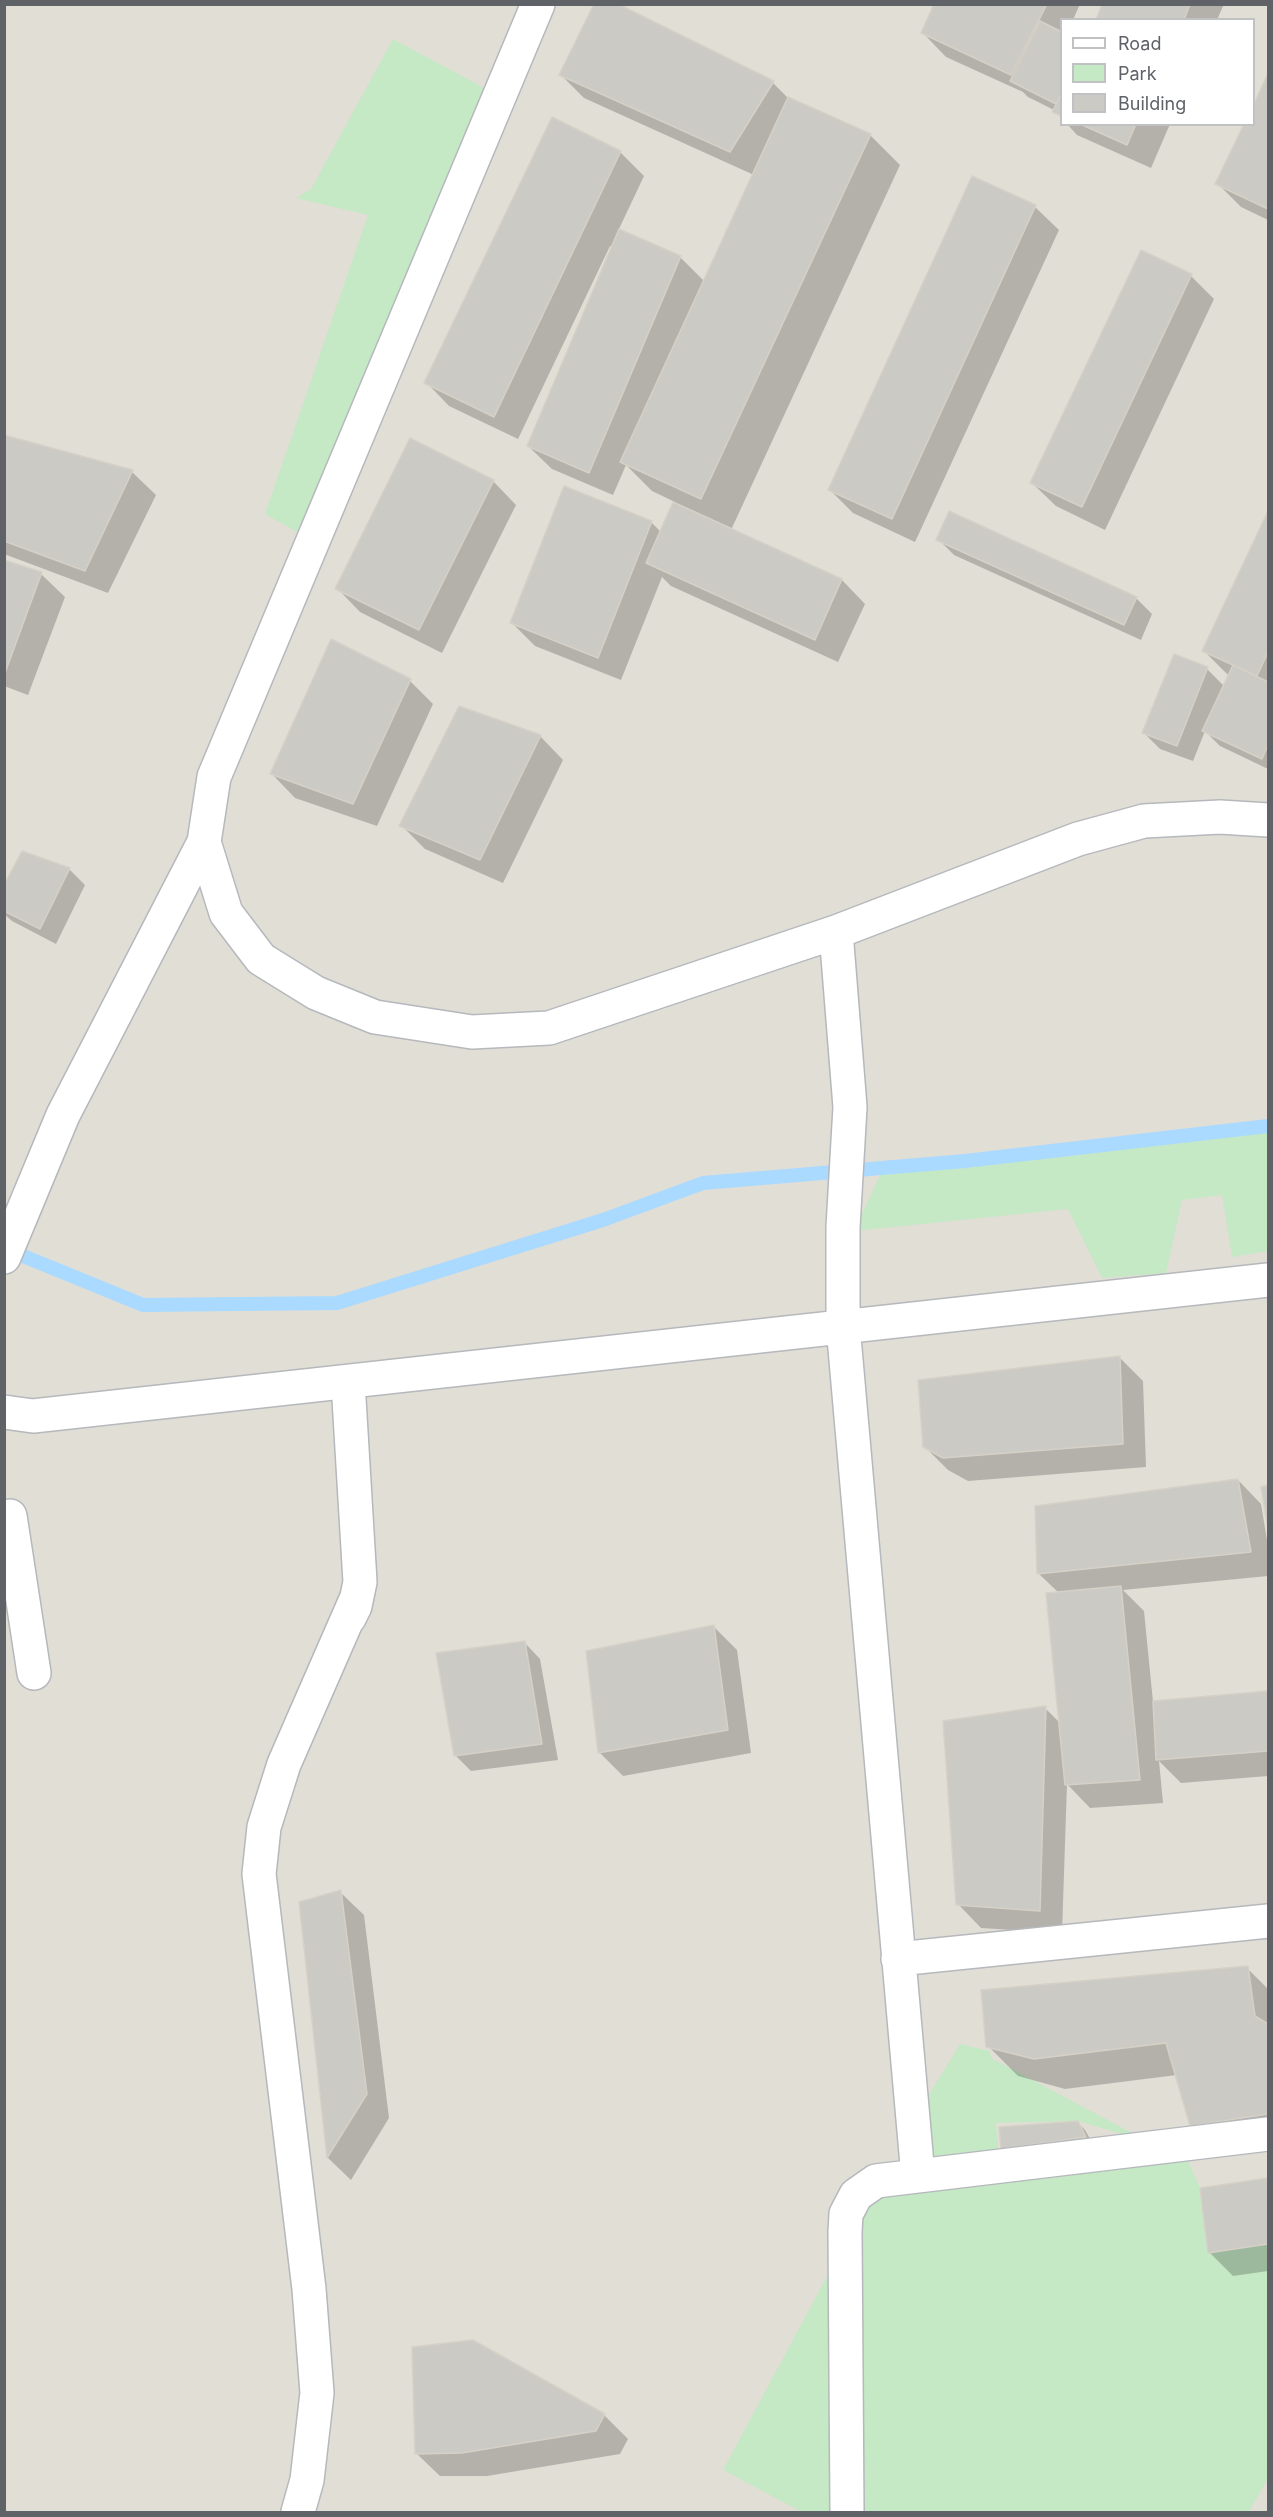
<!DOCTYPE html>
<style>
body{margin:0}
#map{position:relative;width:1273px;height:2517px;overflow:hidden;background:#f1efe8;font-family:Inter,sans-serif}
canvas{display:block}
.frame{position:absolute;inset:0;border:6px solid #5f6368;pointer-events:none}
.legend{position:absolute;left:1060px;top:18px;width:195px;height:108px;box-sizing:border-box;background:#fff;border:2px solid #bfc1c3;margin:0;padding:8px 10px;list-style:none;font-size:18px;color:#5f6368}
.legend li{display:flex;align-items:center;gap:12px;height:30px}
.legend b{width:30px;border:2px solid #bfc1c3}
</style>
<div id="map">
<canvas width="1273" height="2517"></canvas>
<div class="frame"></div>
<ul class="legend">
<li><b style="height:8px;background:#fff"></b>Road</li>
<li><b style="height:16px;background:#c5e8c5"></b>Park</li>
<li><b style="height:16px;background:#cccac5"></b>Building</li>
</ul>
</div>
<script>
const context = document.querySelector('canvas').getContext('2d');
context.lineJoin = 'round';
function fillPath(path, color) { context.fillStyle = color; context.fill(path, 'evenodd'); }
const poly = rows => new Path2D(rows.map(r => 'M' + r).join(''));
function strokePath(path, color, width, dash) { context.strokeStyle = color; context.lineWidth = width; context.lineCap = dash ? 'butt' : 'round'; context.setLineDash(dash || []); context.stroke(path); }
fillPath(poly([
 [5,5,1268,5,1268,2512,5,2512],
 [1062,20,1254,20,1254,124,1062,124]
]), '#e1ded6');
fillPath(poly([
 [393,39,486,89,301,534,265,514,368,215,296,198,311,189],
 [1268,1132,1268,1251,1232,1257,1222,1195,1182,1200,1166,1273,1102,1278,1068,1209,854,1231,880,1175],
 [960,2044,990,2051,991,2058,1149,2142,1078,2121,996,2123,999,2157,1001,2149,1086,2137,1148,2149,1181,2145,1200,2188,1208,2253,1268,2244,1268,2478,1249,2512,802,2512,723,2470,838,2256,851,2204,924,2168,913,2121]
]), '#c5e8c5');
fillPath(poly([
 [936,4,1080,4,1073,20,1062,20,1062,119,1054,110,1028,97,1023,92,946,57,923,33],
 [1104,4,1224,4,1217,20,1097,20],
 [561,75,773,83,789,99,870,135,900,165,731,530,842,580,865,604,838,662,671,586,662,577,621,680,535,646,512,623,651,522,661,532,675,502,652,491,626,465,613,495,552,469,528,446,613,247,610,246,518,439,449,406,426,382,553,119,620,152,644,176,618,231,680,257,705,282,754,175,584,98],
 [1268,76,1268,220,1241,207,1217,183,1254,124,1254,108],
 [1067,124,1170,124,1151,168,1077,135],
 [973,178,1035,207,1059,230,915,542,853,513,830,490],
 [1191,276,1214,299,1105,530,1056,506,1032,483],
 [4,437,132,472,156,495,108,593,4,554],
 [493,481,516,505,442,653,360,612,337,588],
 [1268,515,1268,769,1220,746,1205,731,1193,761,1160,749,1144,733,1207,669,1224,686,1229,676,1204,651],
 [938,539,1136,598,1152,614,1141,640,954,555],
 [4,562,41,574,65,597,28,695,4,686],
 [410,681,433,704,377,826,295,798,272,774],
 [540,736,563,760,503,883,425,849,401,825],
 [23,853,69,869,85,885,56,944,12,921,4,914,4,888],
 [1120,1358,1143,1381,1146,1467,968,1481,948,1470,924,1446],
 [1238,1480,1261,1504,1268,1546,1268,1576,1123,1590,1144,1611,1153,1702,1268,1692,1268,1776,1181,1783,1159,1761,1163,1803,1090,1808,1067,1784,1062,1933,981,1928,958,1904,1045,1708,1061,1724,1059,1593,1038,1573],
 [713,1626,737,1650,751,1753,623,1776,599,1752],
 [524,1642,540,1659,558,1760,471,1771,455,1755],
 [340,1892,364,1915,389,2118,351,2180,328,2158,301,1903],
 [1247,1968,1268,1989,1268,2148,1221,2155,1191,2125,1177,2075,1065,2089,1018,2076,988,2046],
 [1077,2122,1085,2130,1093,2144,1010,2156,1003,2148],
 [1268,2180,1268,2271,1233,2276,1209,2252,1201,2189],
 [604,2415,628,2439,620,2454,487,2476,440,2476,416,2453]
]), '#0003');
strokePath(poly([
 [6,1249,143,1305,337,1303,603,1220,703,1183,965,1161,1268,1126]
]), '#aadaff', 14);
const building = poly([
 [594,4,618,4,774,81,730,152,559,75,594,4],
 [934,4,1047,4,1011,75,921,33,934,4],
 [1102,4,1190,4,1184,20,1096,20,1102,4],
 [1040,21,1062,32,1062,93,1056,104,1010,81,1040,21],
 [1268,73,1268,209,1215,184,1244,124,1254,124,1254,104,1268,73],
 [1062,93,1062,116,1052,112,1062,93],
 [788,97,871,134,701,499,620,462,788,97],
 [552,117,621,151,494,417,424,383,552,117],
 [1080,124,1136,124,1127,145,1080,124],
 [972,176,1036,205,892,519,828,490,972,176],
 [619,229,681,256,589,473,527,446,619,229],
 [1141,250,1192,274,1082,507,1030,483,1141,250],
 [4,435,133,470,85,571,4,541,4,435],
 [410,438,494,480,419,630,335,589,410,438],
 [564,486,652,521,598,658,510,623,564,486],
 [673,502,842,579,815,640,646,563,673,502],
 [949,511,1137,597,1124,625,936,540,949,511],
 [1268,511,1268,652,1257,676,1202,651,1268,511],
 [4,560,42,572,5,673,4,673,4,560],
 [331,639,411,679,353,804,270,774,331,639],
 [1174,654,1208,667,1177,746,1142,733,1174,654],
 [1233,665,1268,682,1268,745,1262,759,1202,731,1233,665],
 [459,706,541,735,480,860,399,826,459,706],
 [22,851,70,868,40,929,4,911,4,885,22,851],
 [1120,1356,1123,1444,943,1458,923,1447,918,1380,1120,1356],
 [1238,1479,1251,1552,1037,1574,1035,1506,1238,1479],
 [1268,1485,1268,1529,1261,1487,1268,1485],
 [1121,1586,1140,1780,1065,1785,1046,1593,1121,1586],
 [714,1625,728,1730,598,1753,586,1651,714,1625],
 [525,1641,542,1744,454,1756,436,1653,525,1641],
 [1268,1691,1268,1751,1156,1760,1153,1701,1268,1691],
 [1046,1706,1040,1911,956,1905,943,1721,1046,1706],
 [341,1890,367,2094,327,2158,299,1902,341,1890],
 [1248,1966,1255,2016,1268,2024,1268,2114,1190,2126,1166,2043,1034,2059,986,2047,981,1990,1248,1966],
 [1078,2121,1086,2137,1001,2149,999,2127,1078,2121],
 [1268,2178,1268,2244,1208,2253,1200,2188,1268,2178],
 [473,2340,605,2414,596,2431,462,2453,415,2454,412,2347,473,2340]
]);
fillPath(building, '#cccac5');
strokePath(building, '#d6d1c6', 1.5);
const minor = poly([
 [538,4,214,777,204,842,226,913,261,959,316,993,375,1017,472,1032,549,1028,836,932,1078,839,1144,821,1220,817,1268,820],
 [836,932,850,1107,843,1227,843,1326,918,2176],
 [4,1257,63,1115,204,842],
 [348,1382,360,1582,355,1606,349,1618],
 [4,1412,33,1416,1268,1280],
 [10,1516,34,1673],
 [898,1959,1268,1921],
 [298,2512,307,2480,317,2393,309,2289,259,1874,264,1827,284,1764,357,1597],
 [847,2512,845,2232,846,2214,856,2195,876,2181,1268,2134]
]);
strokePath(minor, '#b5b8bc', 36);
strokePath(minor, '#fff', 33);
</script>
